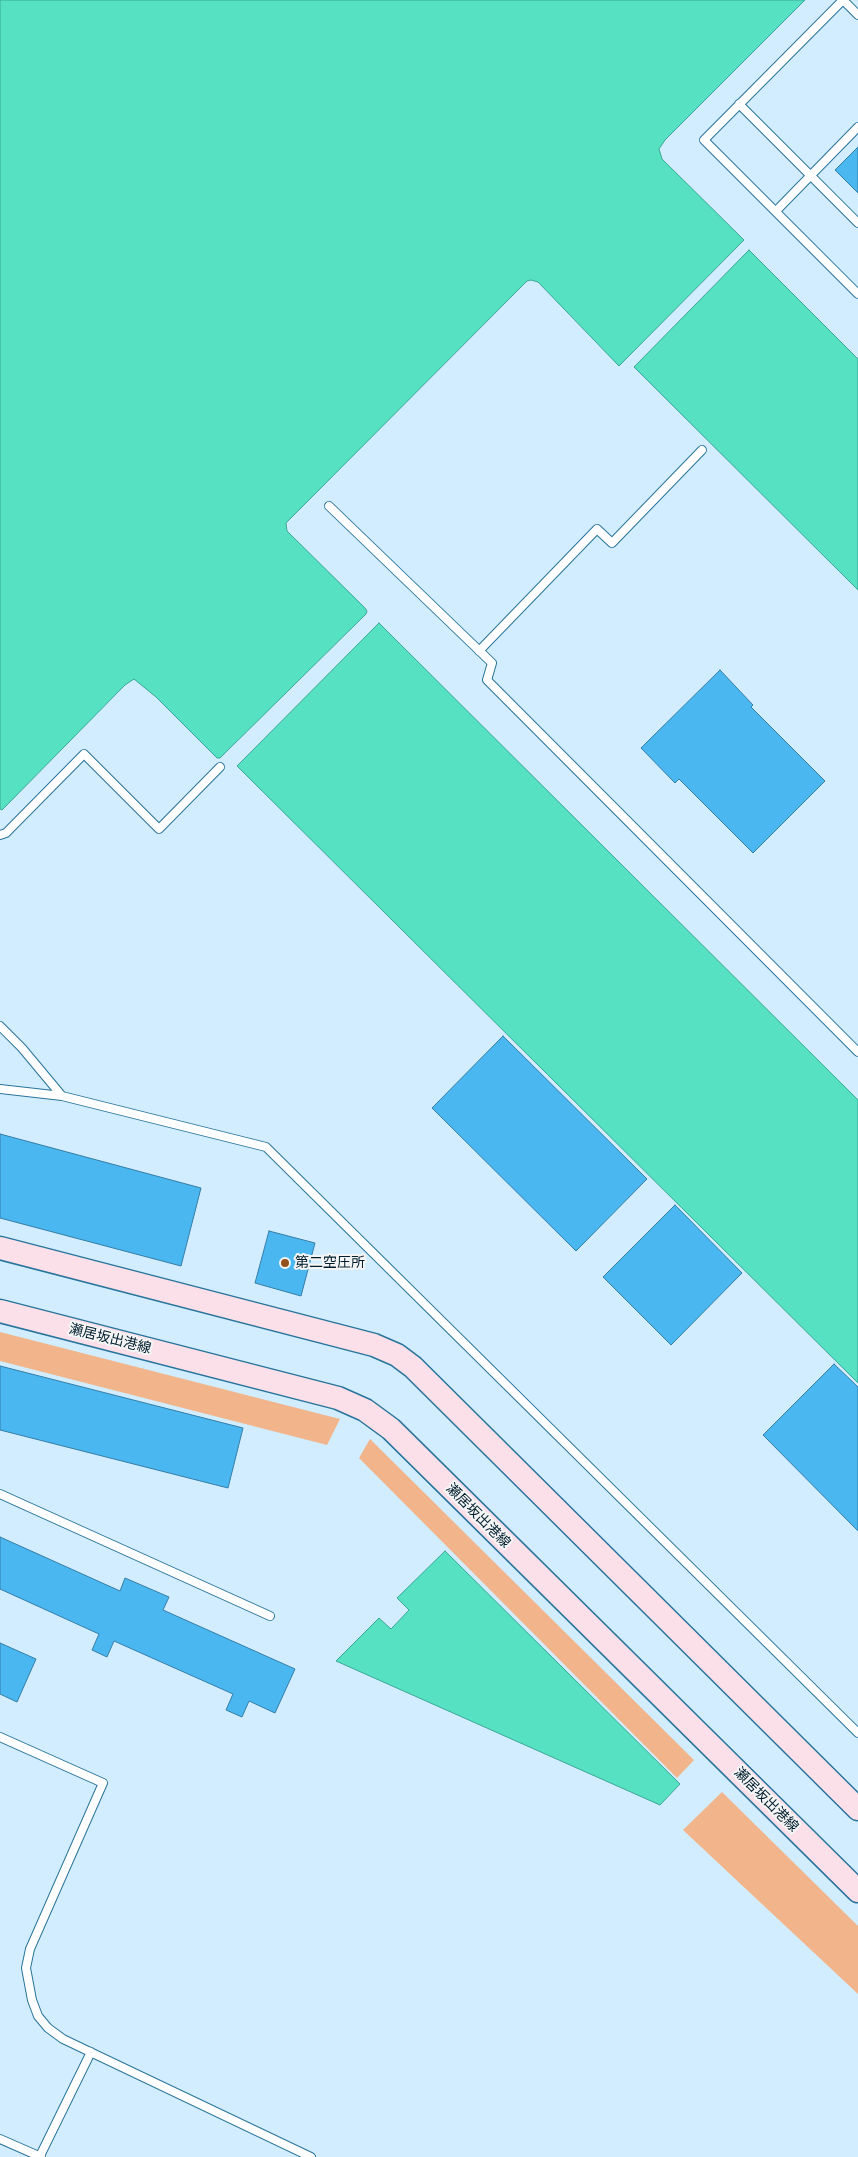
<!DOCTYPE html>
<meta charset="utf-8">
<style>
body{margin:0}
canvas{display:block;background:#d1edff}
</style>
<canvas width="858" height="2157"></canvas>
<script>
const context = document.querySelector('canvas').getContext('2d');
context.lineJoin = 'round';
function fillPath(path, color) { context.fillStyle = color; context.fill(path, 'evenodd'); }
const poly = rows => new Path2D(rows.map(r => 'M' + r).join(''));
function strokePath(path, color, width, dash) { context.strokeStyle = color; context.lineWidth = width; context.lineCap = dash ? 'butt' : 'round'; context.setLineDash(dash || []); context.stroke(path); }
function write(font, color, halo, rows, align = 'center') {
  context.font = font + ' "Noto Serif","Noto Sans JP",serif'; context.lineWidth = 4; context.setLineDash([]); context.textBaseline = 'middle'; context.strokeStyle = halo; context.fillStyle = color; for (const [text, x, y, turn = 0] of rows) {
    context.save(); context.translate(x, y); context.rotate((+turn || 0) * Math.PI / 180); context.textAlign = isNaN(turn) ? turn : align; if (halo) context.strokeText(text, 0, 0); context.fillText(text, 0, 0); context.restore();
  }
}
fillPath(poly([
 [0,1332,340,1419,327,1445,0,1361],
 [370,1439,694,1760,677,1778,359,1458],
 [722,1792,858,1926,858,1994,683,1830]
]), '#f2b58b');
const water = poly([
 [0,0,805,0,665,140,659,149,662,159,744,240,619,366,538,282,531,280,527,281,286,523,287,531,365,608,367,611,366,614,220,758,217,758,156,697,134,679,125,685,2,810,0,809,0,0],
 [749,250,858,359,858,590,634,367,749,250],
 [379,623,858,1100,858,1383,237,766,379,623],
 [445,1551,680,1784,660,1805,336,1661,379,1618,391,1629,409,1610,397,1598,445,1551]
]);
fillPath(water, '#55e1c2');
strokePath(water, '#3ca696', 1);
const building = poly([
 [858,147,858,193,835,170,858,147],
 [720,670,753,705,751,707,825,781,753,853,679,779,675,783,641,748,720,670],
 [503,1036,647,1179,576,1251,432,1108,503,1036],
 [0,1134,201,1188,181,1266,0,1218,0,1134],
 [675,1205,742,1273,671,1345,603,1277,675,1205],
 [269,1231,315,1243,301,1296,255,1283,269,1231],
 [834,1364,858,1387,858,1531,763,1435,834,1364],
 [0,1366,243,1428,228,1488,0,1430,0,1366],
 [0,1537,120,1591,125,1578,169,1597,163,1610,295,1669,275,1713,249,1701,242,1717,226,1710,233,1694,114,1641,107,1657,92,1650,99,1634,0,1589,0,1537],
 [0,1643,36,1659,17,1702,0,1694,0,1643]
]);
fillPath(building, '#4ab7f1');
strokePath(building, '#357ea6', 1);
const service = poly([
 [843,0,704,140,858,294],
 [843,0,858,15],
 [739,104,858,223],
 [776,211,858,127],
 [329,506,492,663,487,680,858,1052],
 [479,651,597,529,612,543,702,450],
 [0,835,6,833,84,754,159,829,220,767],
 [0,1026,22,1048,62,1096],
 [0,1089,62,1096,266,1147,858,1733],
 [0,1494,270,1616],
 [0,1737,103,1783,30,1949,26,1968,32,2000,38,2016,48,2028,63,2039,311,2157],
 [0,2139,41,2157],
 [40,2156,91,2052]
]);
const secondary = poly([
 [0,1248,374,1345,397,1355,413,1367,858,1809],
 [0,1311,338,1398,365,1410,391,1429,858,1891]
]);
strokePath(service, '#29749b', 10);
strokePath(secondary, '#29749b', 25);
strokePath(service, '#fff', 8);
strokePath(secondary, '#fbe0ea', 22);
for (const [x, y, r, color] of [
 [285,1263,5,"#92511c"]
]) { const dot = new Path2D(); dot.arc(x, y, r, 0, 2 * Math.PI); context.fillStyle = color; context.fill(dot); strokePath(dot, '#f5f5f5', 2); }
write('14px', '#001e2e', '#f5f5f5', [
 ["第二空圧所",295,1263]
], 'left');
write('14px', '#001e2e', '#f5f5f5', [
 ["瀬居坂出港線",110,1339,14],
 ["瀬居坂出港線",478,1516,45],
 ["瀬居坂出港線",766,1800,45]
]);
</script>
